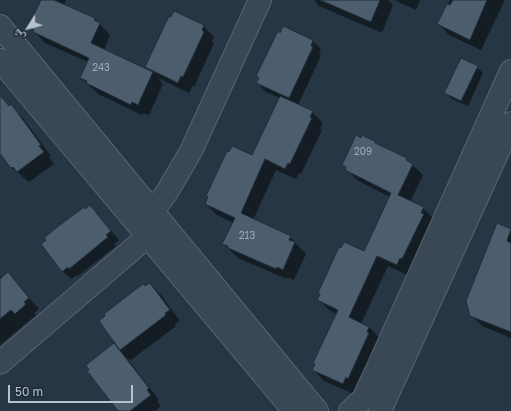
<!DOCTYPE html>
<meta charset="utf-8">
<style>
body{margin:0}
#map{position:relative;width:511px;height:411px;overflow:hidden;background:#263644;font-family:"Golos Text","Noto Naskh Arabic",sans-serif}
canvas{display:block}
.north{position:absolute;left:8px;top:8px;width:40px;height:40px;-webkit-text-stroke:3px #1f2c39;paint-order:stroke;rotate:233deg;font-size:11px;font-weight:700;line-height:16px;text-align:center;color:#b8c2cd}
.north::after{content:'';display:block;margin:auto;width:14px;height:18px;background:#b8c2cd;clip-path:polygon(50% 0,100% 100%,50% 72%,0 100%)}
.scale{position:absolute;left:8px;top:385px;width:125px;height:18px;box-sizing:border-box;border:2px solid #b8c2cd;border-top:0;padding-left:5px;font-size:12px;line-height:14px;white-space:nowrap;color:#b8c2cd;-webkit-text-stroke:3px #1f2c39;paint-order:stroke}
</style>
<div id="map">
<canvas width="511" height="411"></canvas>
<div class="north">ش</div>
<div class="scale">50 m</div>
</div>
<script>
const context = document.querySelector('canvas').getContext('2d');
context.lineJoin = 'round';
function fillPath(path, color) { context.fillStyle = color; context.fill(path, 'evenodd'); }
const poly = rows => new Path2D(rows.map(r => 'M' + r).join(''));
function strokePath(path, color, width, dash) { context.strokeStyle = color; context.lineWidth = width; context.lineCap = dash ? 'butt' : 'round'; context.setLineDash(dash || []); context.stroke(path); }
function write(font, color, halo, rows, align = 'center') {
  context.font = font + ' "Golos Text",sans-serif'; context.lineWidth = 3.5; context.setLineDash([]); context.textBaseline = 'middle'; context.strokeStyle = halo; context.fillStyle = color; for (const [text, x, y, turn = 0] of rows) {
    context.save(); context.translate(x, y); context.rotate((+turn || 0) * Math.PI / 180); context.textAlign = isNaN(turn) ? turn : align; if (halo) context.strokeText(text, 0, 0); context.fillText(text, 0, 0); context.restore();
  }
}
fillPath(poly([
 [42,0,66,0,64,5,95,19,110,35,104,50,152,73,147,67,203,26,214,37,212,41,214,43,194,87,192,86,189,93,158,78,163,84,149,115,143,113,142,115,98,94,81,78,88,62,45,43,30,27],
 [314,0,388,0,393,5,382,33,319,6],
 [394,0,420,0,416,10],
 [450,0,505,0,481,50,449,35,439,24],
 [313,41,321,49,319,54,321,56,298,105,312,112,323,123,320,128,322,130,301,174,299,173,296,179,276,170,253,220,290,237,306,254,294,280,287,277,287,279,240,259,234,254,223,243,234,223,217,215,206,204,252,157,280,98,266,92,257,83],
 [477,67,483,73,468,106,452,99,446,93],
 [0,106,11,106,22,117,51,156,49,157,54,164,29,182,12,168,0,152],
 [363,137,406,159,423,175,410,202,423,208,434,219,408,275,388,266,361,324,369,327,380,338,354,394,324,381,314,370,337,314,329,310,319,300,364,253,390,197,357,180,343,165],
 [90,206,119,240,114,244,116,246,78,276,77,275,71,279,62,271,86,210],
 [497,225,511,230,511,338,482,326,471,315],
 [8,274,39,309,34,313,36,315,0,345,0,277,2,276,3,277],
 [150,284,161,295,180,321,175,324,176,326,131,360,127,358,159,400,157,401,161,406,155,411,120,411,114,344,120,348,145,287]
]), '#0007');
const building = poly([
 [41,0,54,0,95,18,94,20,100,23,91,43,153,72,138,105,132,102,131,105,86,83,87,81,80,78,89,58,33,32,34,30,28,27,41,0],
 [320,0,380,0,371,22,320,0],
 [453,0,487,0,470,40,437,24,447,4,450,5,453,0],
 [174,11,204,25,202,30,204,32,193,56,183,77,181,76,178,83,145,67,169,16,171,17,174,11],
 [283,26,313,40,311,46,313,47,289,98,256,83,259,78,256,76,278,31,280,33,283,26],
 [461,58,478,66,461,101,444,93,461,58],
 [0,95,9,106,11,104,20,116,41,145,39,146,44,152,17,172,13,167,11,168,0,154,0,95],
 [280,96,313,111,310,117,312,118,290,164,288,163,285,169,265,159,241,213,291,236,289,240,295,242,283,270,277,267,276,269,228,248,228,246,222,244,235,218,205,204,208,197,206,196,227,151,229,152,232,146,252,155,280,96],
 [356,135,361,138,362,135,376,142,375,143,407,158,406,160,413,164,398,195,424,207,421,213,424,214,402,259,400,258,397,265,377,256,349,317,369,327,367,332,369,333,348,379,346,377,343,384,312,370,315,364,313,363,338,310,317,300,320,294,318,293,339,247,341,248,344,242,364,251,391,193,345,170,346,167,342,165,356,135],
 [90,205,111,231,106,235,108,237,79,261,69,269,68,267,62,272,41,244,46,240,44,238,56,228,84,207,85,209,90,205],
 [497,223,511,229,507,241,511,243,511,332,470,316,466,301,497,223],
 [8,272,29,298,24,302,26,304,15,314,11,310,0,319,0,279,8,272],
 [150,283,170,310,165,313,166,315,120,350,99,321,105,316,104,314,131,293,143,284,145,286,150,283],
 [114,343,149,388,147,390,151,395,130,411,118,411,87,371,89,370,86,365,114,343]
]);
fillPath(building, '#4c5d6e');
strokePath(building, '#212e3b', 1);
const minor = poly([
 [0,26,317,411],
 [0,60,294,411],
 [153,211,167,192,191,151,260,0],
 [0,363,148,236],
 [350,411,363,399,378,367,511,71],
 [380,411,511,123]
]);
strokePath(minor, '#596571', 24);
strokePath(minor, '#3a4754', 22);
write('10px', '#9da9b5', null, [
 ["243",101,68],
 ["209",363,152],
 ["213",247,236]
]);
</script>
